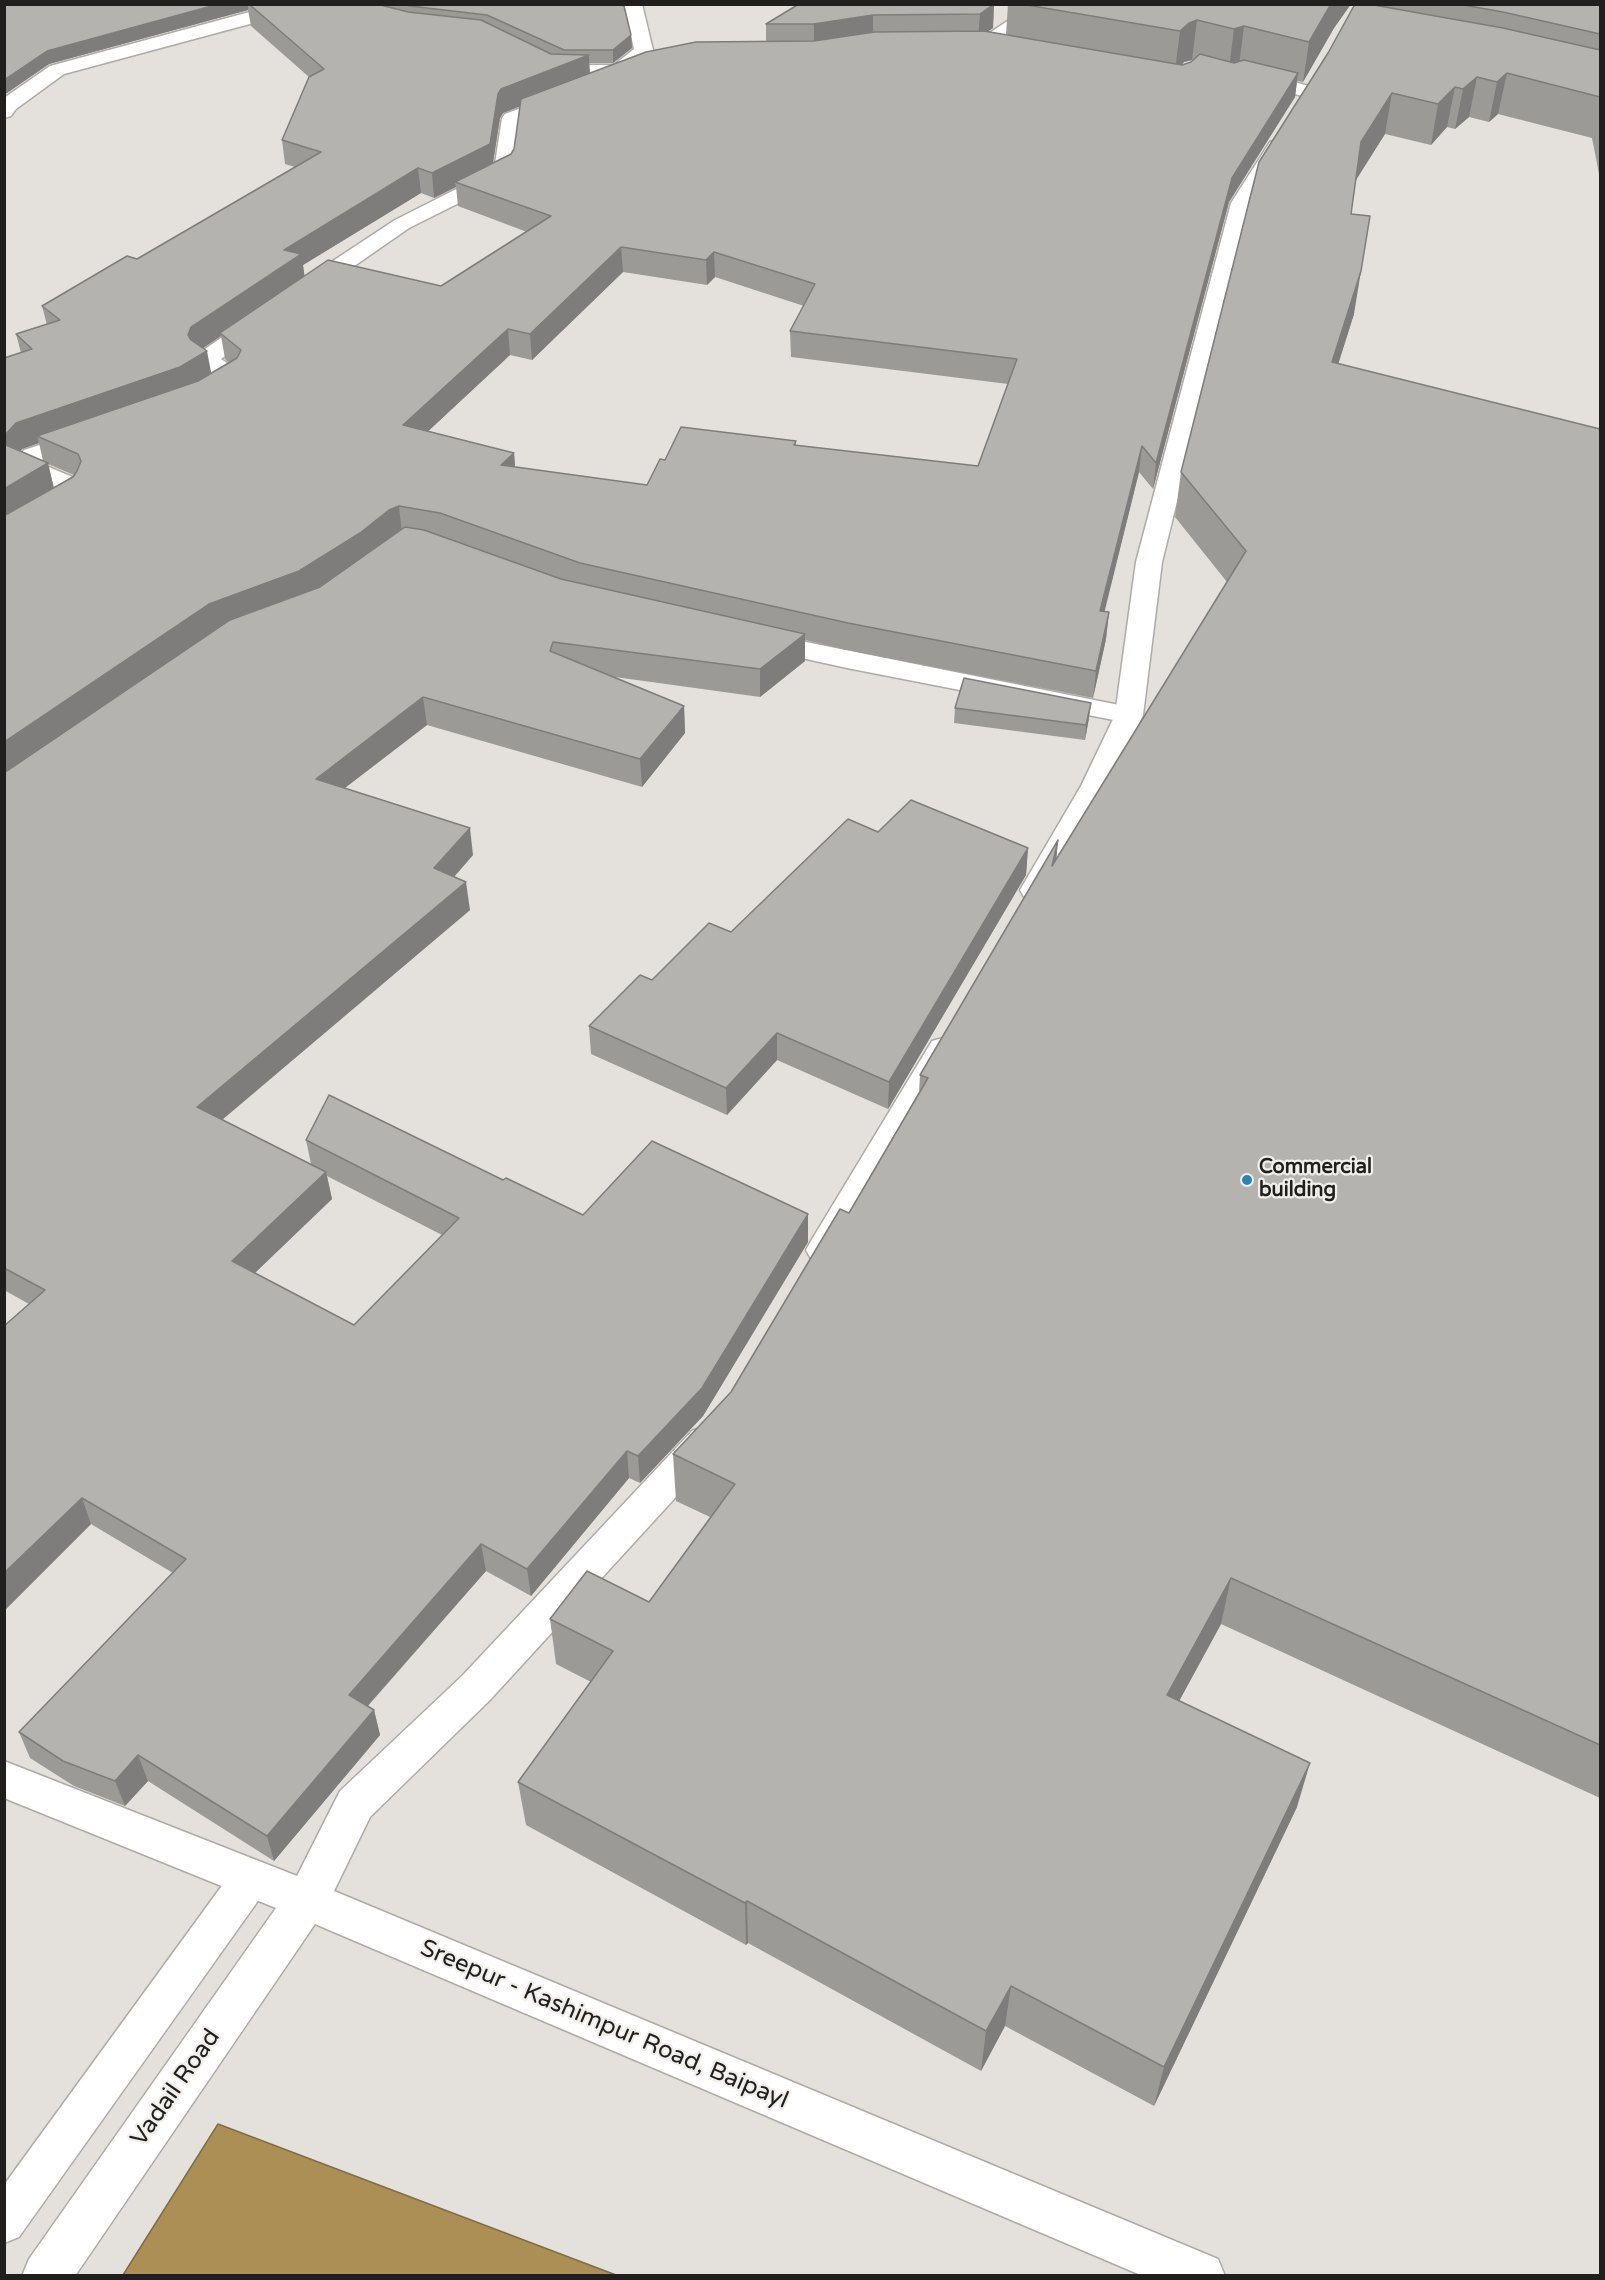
<!DOCTYPE html>
<style>
body{margin:0}
#map{position:relative;width:1605px;height:2280px;overflow:hidden;background:#e4e1dd;font-family:"Varela Round",sans-serif}
canvas{display:block}
.frame{position:absolute;inset:0;border:6px solid #201f1e;pointer-events:none}
</style>
<div id="map">
<canvas width="1605" height="2280"></canvas>
<div class="frame"></div>
</div>
<script>
const context = document.querySelector('canvas').getContext('2d');
context.lineJoin = 'round';
function fillPath(path, color) { context.fillStyle = color; context.fill(path, 'evenodd'); }
const poly = rows => new Path2D(rows.map(r => 'M' + r).join(''));
function strokePath(path, color, width, dash) { context.strokeStyle = color; context.lineWidth = width; context.lineCap = dash ? 'butt' : 'round'; context.setLineDash(dash || []); context.stroke(path); }
function write(font, color, halo, rows, align = 'center') {
  context.font = font + ' "Varela Round",sans-serif'; context.lineWidth = 4.5; context.setLineDash([]); context.textBaseline = 'middle'; context.strokeStyle = halo; context.fillStyle = color; for (const [text, x, y, turn = 0] of rows) {
    context.save(); context.translate(x, y); context.rotate((+turn || 0) * Math.PI / 180); context.textAlign = isNaN(turn) ? turn : align; if (halo) context.strokeText(text, 0, 0); context.fillText(text, 0, 0); context.restore();
  }
}
const water = poly([
 [218,2124,616,2275,123,2275,218,2124]
]);
fillPath(water, '#ab8f55');
strokePath(water, '#816d44', 1.5);
const service = poly([
 [251,1860,265,1865,270,1878,265,1891,19,2237,4,2243,4,2185,237,1865,251,1860]
]);
const minor = poly([
 [279,4,298,4,300,7,298,11,64,74,16,109,11,116,4,118,4,98,50,66,279,4],
 [624,4,642,4,653,50,626,75,561,77,539,68,536,64,539,60,546,58,564,65,614,65,634,49,624,4],
 [1033,4,1055,4,990,50,976,50,974,46,976,42,1033,4],
 [1251,71,1317,88,1320,92,1317,96,1310,98,1244,81,1241,77,1244,73,1251,71],
 [561,93,568,95,571,99,568,103,521,121,514,173,511,177,409,228,314,294,306,296,298,294,295,289,298,284,395,220,494,170,502,118,505,114,561,93],
 [259,315,267,317,270,322,267,327,221,359,240,372,244,377,240,382,216,397,208,399,200,397,196,392,200,387,216,377,198,364,195,359,198,354,251,317,259,315],
 [83,431,91,433,95,438,91,443,39,463,82,481,85,486,78,501,13,539,4,541,4,523,59,489,15,470,12,465,15,460,24,450,83,431],
 [761,633,1129,707,1139,709,1143,715,1139,721,1129,723,847,668,752,647,748,641,752,635,761,633]
]);
const tertiary = poly([
 [1277,140,1284,142,1287,146,1251,203,1162,562,1143,715,1109,786,1046,897,1035,900,1024,897,1020,890,1081,786,1115,715,1136,562,1231,203,1270,142,1277,140],
 [943,1038,954,1041,959,1049,835,1259,823,1263,811,1259,806,1250,811,1241,932,1041,943,1038],
 [705,1426,718,1431,723,1441,718,1451,490,1700,370,1817,334,1891,1218,2259,1225,2276,1143,2276,315,1924,75,2276,22,2276,29,2259,276,1908,4,1798,4,1761,297,1876,340,1791,462,1676,692,1431,705,1426]
]);
strokePath(service, '#adaba7', 3);
strokePath(minor, '#adaba7', 3);
strokePath(tertiary, '#adaba7', 3);
fillPath(service, '#fff');
fillPath(minor, '#fff');
fillPath(tertiary, '#fff');
fillPath(poly([
 [4,4,619,4,631,35,632,48,613,63,589,63,590,73,766,41,766,24,994,4,993,28,987,32,1006,35,1008,4,1351,4,1334,28,1303,82,1297,81,1295,97,1229,202,1153,489,1139,472,1104,612,1109,612,1106,639,1093,698,847,650,805,640,805,661,760,697,615,677,684,706,685,733,642,787,427,725,345,788,473,855,454,877,470,910,222,1120,311,1164,306,1140,503,1180,583,1215,808,1242,703,1416,640,1483,629,1478,531,1596,486,1571,368,1706,374,1710,380,1735,274,1861,148,1781,125,1806,74,1786,30,1758,19,1732,173,1573,91,1524,4,1611,4,1326,29,1304,4,1290,4,358,21,353,16,334,47,325,42,306,137,259,295,167,285,164,282,140,309,77,251,26,248,10,49,64,4,95],
 [1192,60,1194,60,1191,62,1182,65,1184,62],
 [520,106,514,149,511,154,493,163,500,118,503,113],
 [456,187,458,206,527,232,441,286,304,276,303,265,421,193,434,198],
 [623,272,707,285,715,277,804,306,790,331,791,357,1008,384,978,466,796,446,796,441,665,460,647,485,515,467,514,453,428,431,510,355,532,360],
 [221,336,225,359,229,363,211,373,203,348],
 [39,443,43,461,20,451,22,449],
 [48,464,74,475,54,488],
 [327,1176,442,1235,354,1325,255,1273,332,1199],
 [1355,4,1600,4,1600,179,1592,138,1498,114,1489,122,1469,117,1455,129,1447,127,1431,145,1385,134,1356,180,1351,214,1354,314,1338,364,1600,429,1600,1798,1221,1624,1179,1701,1297,1807,1154,2106,1005,2026,981,2071,748,1943,746,1945,526,1825,518,1782,591,1682,556,1664,550,1619,649,1602,710,1517,676,1501,673,1454,731,1392,849,1213,919,1092,920,1075,1058,840,1056,860,1227,582,1175,517,1181,472,1328,53],
 [955,708,1089,718,1085,740,954,723],
 [878,832,1028,848,1026,875,888,1109,777,1060,727,1115,591,1054,589,1026,652,980,731,932]
]), '#9c9a97');
fillPath(poly([
 [219,4,248,4,248,10,49,64,4,95,4,80,47,51],
 [994,4,993,28,978,38,980,14],
 [1331,4,1351,4,1334,28,1303,82,1309,42],
 [873,15,873,39,814,48,814,24],
 [1197,20,1192,60,1184,62,1175,71,1180,31,1189,23],
 [1244,26,1239,66,1229,69,1234,29],
 [631,35,632,48,613,63,613,50],
 [589,55,590,79,503,113,500,118,492,169,455,182,456,187,434,198,432,173,501,89],
 [1298,73,1295,97,1229,202,1153,489,1156,463,1232,178],
 [1507,73,1498,114,1489,122,1497,82],
 [1477,77,1469,117,1455,129,1463,89],
 [1455,87,1447,127,1431,145,1438,104],
 [1392,93,1385,134,1354,183,1361,142],
 [418,168,421,193,303,265,305,279,220,333,221,336,196,353,207,351,212,377,37,436,39,443,22,449,10,464,4,441,4,436,16,423,188,335,191,327,284,250],
 [621,247,623,272,532,360,530,334],
 [714,252,715,277,707,285,706,260],
 [1361,271,1354,314,1325,406,1332,362],
 [508,329,510,355,407,451,403,425],
 [1142,446,1139,472,1098,638,1100,611],
 [514,453,516,479,501,465],
 [48,463,54,489,4,520,4,489],
 [399,506,402,533,304,598,4,775,4,742,209,604,389,510],
 [1109,612,1106,639,1093,698,1096,671],
 [805,634,805,661,760,697,760,669],
 [423,697,427,725,321,806,316,779],
 [1091,703,1089,718,1085,740,1086,725],
 [684,706,685,733,642,787,640,759],
 [470,828,473,855,438,895,434,868],
 [1058,840,1054,887,1052,866],
 [1028,848,1026,875,888,1109,889,1082],
 [466,882,470,910,204,1135,197,1107],
 [777,1033,777,1060,727,1115,726,1088],
 [326,1172,332,1199,239,1288,232,1261],
 [808,1214,808,1242,703,1416,640,1483,638,1456],
 [627,1451,629,1478,531,1596,527,1569],
 [82,1498,91,1524,4,1611,4,1573],
 [481,1544,486,1571,355,1720,349,1695],
 [1231,1578,1221,1624,1158,1740,1167,1695],
 [374,1710,380,1735,274,1861,267,1836],
 [138,1755,148,1781,125,1806,115,1781],
 [1310,1763,1297,1807,1154,2106,1164,2067],
 [747,1901,748,1943,746,1945,745,1903],
 [1011,1986,1005,2026,981,2071,986,2031]
]), '#7f7d7b');
const building = poly([
 [4,4,219,4,47,51,4,80,4,4],
 [249,4,377,4,408,12,481,20,551,54,589,55,501,89,498,94,490,144,432,173,418,168,284,250,301,254,191,327,188,335,191,340,207,351,180,367,16,423,4,436,4,358,32,349,16,334,60,320,42,306,127,256,137,259,321,152,282,140,309,77,324,69,249,4],
 [403,4,619,4,624,6,631,35,613,50,564,50,487,15,410,6,403,4],
 [799,4,994,4,980,14,873,15,814,24,766,24,799,4],
 [1021,4,1331,4,1309,42,1244,26,1234,29,1197,20,1189,23,1180,31,1021,4],
 [1355,4,1368,4,1503,28,1600,50,1600,97,1507,73,1497,82,1477,77,1463,89,1455,87,1438,104,1392,93,1361,142,1351,214,1370,216,1361,271,1332,362,1600,429,1600,1745,1231,1578,1167,1695,1310,1763,1164,2067,1011,1986,986,2031,747,1901,745,1903,518,1782,613,1651,550,1619,587,1571,649,1602,735,1484,673,1454,731,1392,840,1209,849,1213,928,1078,920,1075,1058,840,1052,866,1246,551,1181,472,1259,162,1328,53,1355,4],
 [1458,4,1600,4,1600,34,1503,12,1458,4],
 [984,31,1182,65,1191,62,1200,54,1234,63,1244,60,1298,73,1232,178,1156,463,1142,446,1100,611,1109,612,1096,671,848,623,580,563,440,513,399,506,389,510,360,533,299,571,209,604,4,742,4,515,7,514,73,477,77,471,81,461,78,454,37,436,198,381,237,358,241,350,220,333,328,260,441,286,551,216,455,182,511,154,514,149,521,99,646,52,696,42,814,41,874,32,984,31],
 [621,247,706,260,714,252,815,284,790,331,1017,359,978,466,794,445,796,441,681,427,665,460,660,459,647,485,501,465,514,453,403,425,508,329,530,334,621,247],
 [4,440,6,445,48,463,4,489,4,440],
 [405,527,424,530,561,579,805,634,760,669,553,642,550,651,684,706,640,759,423,697,316,779,470,828,434,868,466,882,197,1107,326,1172,232,1261,354,1325,459,1218,306,1140,329,1095,503,1180,506,1178,583,1215,652,1141,808,1214,702,1388,638,1456,627,1451,527,1569,481,1544,349,1695,374,1710,267,1836,138,1755,115,1781,63,1761,19,1732,186,1559,82,1498,4,1573,4,1326,45,1290,4,1268,4,772,7,771,230,620,320,587,405,527],
 [964,678,1091,703,1086,725,955,708,964,678],
 [911,800,1028,848,889,1082,777,1033,726,1088,589,1026,640,975,652,980,709,923,731,932,848,819,878,832,911,800]
]);
fillPath(building, '#b5b3b0');
strokePath(building, '#7f7d7b', 1.5);
for (const [x, y, r, color] of [
 [1247,1180,6,"#2887b2"]
]) { const dot = new Path2D(); dot.arc(x, y, r, 0, 2 * Math.PI); context.fillStyle = color; context.fill(dot); strokePath(dot, '#f1efeb', 2); }
write('bold 20px', '#201f1e', '#f1efeb', [
 ["Commercial",1259,1168],
 ["building",1259,1191]
], 'left');
write('24px', '#201f1e', '#f1efeb', [
 ["Sreepur - Kashimpur Road, Baipayl",604,2025,23],
 ["Vadail Road",176,2088,-55]
]);
</script>
